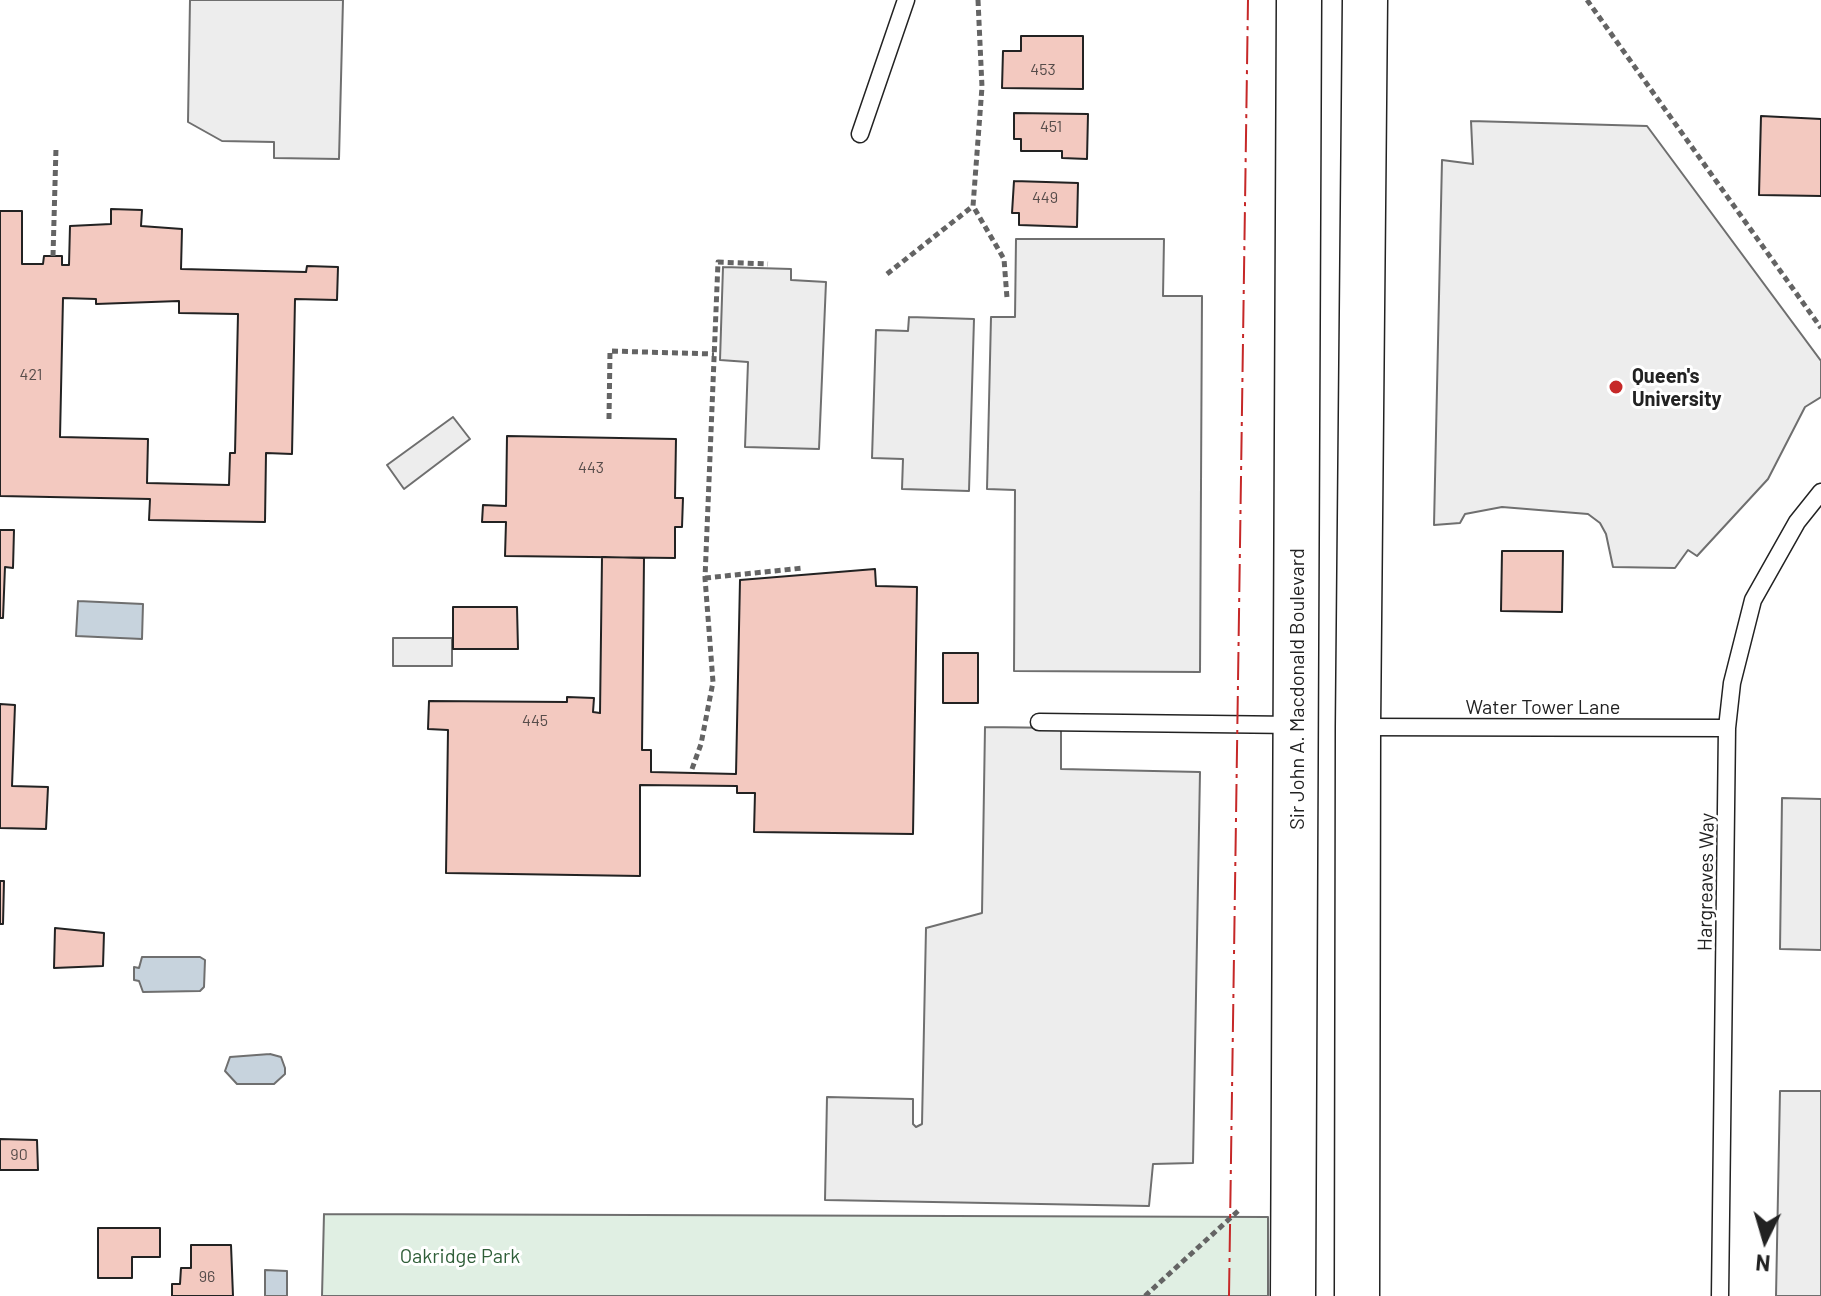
<!DOCTYPE html>
<style>
body{margin:0}
#map{position:relative;width:1821px;height:1296px;overflow:hidden;background:#fff;font-family:Barlow,sans-serif}
canvas{display:block}
.north{position:absolute;left:1725px;top:1200px;width:80px;height:80px;-webkit-text-stroke:6px #fff;paint-order:stroke;rotate:185deg;font-size:22px;font-weight:700;line-height:32px;text-align:center;color:#222}
.north::after{content:'';display:block;margin:auto;width:28px;height:36px;background:#222;clip-path:polygon(50% 0,100% 100%,50% 72%,0 100%)}
</style>
<div id="map">
<canvas width="1821" height="1296"></canvas>
<div class="north">N</div>
</div>
<script>
const context = document.querySelector('canvas').getContext('2d');
context.lineJoin = 'round';
function fillPath(path, color) { context.fillStyle = color; context.fill(path, 'evenodd'); }
const poly = rows => new Path2D(rows.map(r => 'M' + r).join(''));
function strokePath(path, color, width, dash) { context.strokeStyle = color; context.lineWidth = width; context.lineCap = dash ? 'butt' : 'round'; context.setLineDash(dash || []); context.stroke(path); }
function write(font, color, halo, rows, align = 'center') {
  context.font = font + ' Barlow,sans-serif'; context.lineWidth = 6; context.setLineDash([]); context.textBaseline = 'middle'; context.strokeStyle = halo; context.fillStyle = color; for (const [text, x, y, turn = 0] of rows) {
    context.save(); context.translate(x, y); context.rotate((+turn || 0) * Math.PI / 180); context.textAlign = isNaN(turn) ? turn : align; if (halo) context.strokeText(text, 0, 0); context.fillText(text, 0, 0); context.restore();
  }
}
const green = poly([
 [324,1214,1268,1217,1268,1296,322,1296,324,1214]
]);
fillPath(green, '#e0efe3');
strokePath(green, '#6f6f6f', 2);
const parking = poly([
 [190,0,343,0,339,159,274,158,274,142,222,141,188,122,190,0],
 [1471,121,1647,126,1821,361,1821,397,1805,407,1768,479,1697,556,1688,550,1675,568,1613,567,1606,534,1600,523,1588,514,1502,507,1465,514,1460,523,1434,525,1442,160,1473,164,1471,121],
 [1016,239,1164,239,1163,296,1202,296,1200,672,1014,671,1015,490,987,489,991,317,1015,317,1016,239],
 [723,267,791,269,791,280,826,282,819,449,745,447,748,362,720,360,723,267],
 [909,317,974,319,969,491,902,489,903,459,872,458,876,330,908,331,909,317],
 [453,417,470,439,404,489,387,465,453,417],
 [393,638,452,638,452,666,393,666,393,638],
 [985,727,1061,728,1061,769,1200,772,1193,1163,1153,1164,1149,1206,825,1200,827,1097,913,1099,913,1124,916,1127,922,1124,926,928,982,913,985,727],
 [1782,798,1821,799,1821,950,1780,949,1782,798],
 [1780,1091,1821,1091,1821,1296,1776,1296,1780,1091]
]);
fillPath(parking, '#ededed');
strokePath(parking, '#6f6f6f', 2);
const water = poly([
 [78,601,143,604,142,639,76,636,78,601],
 [142,957,200,957,205,960,204,987,200,991,143,992,139,981,134,980,134,967,139,968,142,957],
 [270,1054,281,1057,285,1068,285,1074,274,1084,237,1084,225,1071,230,1057,270,1054],
 [265,1270,287,1271,287,1296,265,1296,265,1270]
]);
fillPath(water, '#c7d3dd');
strokePath(water, '#6f6f6f', 2);
const building = poly([
 [1021,36,1083,36,1083,89,1002,88,1003,51,1021,51,1021,36],
 [1014,113,1088,114,1087,159,1062,158,1062,151,1021,151,1021,139,1014,139,1014,113],
 [1761,116,1821,119,1821,196,1759,195,1761,116],
 [1014,181,1078,183,1077,227,1019,225,1019,213,1012,213,1014,181],
 [111,209,142,210,141,226,182,229,181,269,306,272,307,266,338,267,337,300,295,299,292,454,266,453,265,522,149,520,150,499,0,496,0,211,22,211,22,264,43,264,44,256,62,256,62,265,69,265,70,226,111,224,111,209],
 [63,298,96,299,96,304,179,301,179,313,238,314,235,453,230,453,229,485,147,483,148,439,60,437,63,298],
 [507,436,676,439,675,498,683,498,682,527,675,527,675,558,505,556,506,522,482,522,483,505,506,506,507,436],
 [0,530,14,530,13,568,5,567,3,618,0,618,0,530],
 [1502,551,1563,551,1562,612,1501,611,1502,551],
 [602,557,644,558,642,750,651,750,651,772,736,774,740,580,875,569,876,586,917,587,913,834,754,832,755,793,737,793,737,786,640,785,640,876,446,873,448,730,428,729,429,701,567,702,567,697,594,698,593,712,600,713,602,557],
 [453,607,517,607,518,649,453,649,453,607],
 [943,653,978,653,978,703,943,703,943,653],
 [0,704,15,705,12,786,48,787,46,829,0,828,0,704],
 [0,881,4,881,3,924,0,924,0,881],
 [55,928,104,933,103,966,54,968,55,928],
 [0,1139,37,1140,38,1170,0,1170,0,1139],
 [98,1228,160,1228,160,1257,132,1257,132,1278,98,1278,98,1228],
 [191,1245,231,1245,233,1296,172,1296,172,1284,180,1284,181,1268,191,1268,191,1245]
]);
fillPath(building, '#f3c9c0');
strokePath(building, '#222', 2);
const lane = poly([
 [860,134,906,0],
 [1039,722,1295,725],
 [1361,727,1727,728],
 [1720,1296,1727,728,1732,683,1753,600,1797,522,1821,492]
]);
const primary = poly([
 [1293,1296,1299,0],
 [1357,1296,1358,727,1365,0]
]);
strokePath(lane, '#222', 19);
strokePath(primary, '#222', 47);
strokePath(poly([
 [978,0,982,87,973,206,1004,259,1007,298],
 [1587,0,1821,328],
 [53,256,56,148],
 [887,274,973,206],
 [609,419,610,351,714,354],
 [705,578,803,568],
 [692,769,701,744,713,682,705,578,718,262,768,264],
 [1145,1296,1238,1211]
]), '#646464', 5, [6, 4]);
strokePath(lane, '#fff', 16);
strokePath(primary, '#fff', 44);
strokePath(poly([
 [1229,1296,1248,0]
]), '#c62828', 2, [28, 6, 4, 6]);
for (const [x, y, r, color] of [
 [1616,387,8,"#c62828"]
]) { const dot = new Path2D(); dot.arc(x, y, r, 0, 2 * Math.PI); context.fillStyle = color; context.fill(dot); strokePath(dot, '#fff', 3); }
write('16px', '#564c4a', null, [
 ["453",1043,70],
 ["451",1051,127],
 ["449",1045,198],
 ["421",31,375],
 ["443",591,468],
 ["445",535,721],
 ["90",19,1155],
 ["96",207,1277]
]);
write('bold 20px', '#222', '#fff', [
 ["Queen's",1632,376],
 ["University",1632,399]
], 'left');
write('20px', '#222', '#fff', [
 ["Sir John A. Macdonald Boulevard",1297,689,-90],
 ["Water Tower Lane",1543,707],
 ["Hargreaves Way",1706,882,-89]
]);
write('20px', '#2f5e38', '#fff', [
 ["Oakridge Park",460,1256]
]);
</script>
